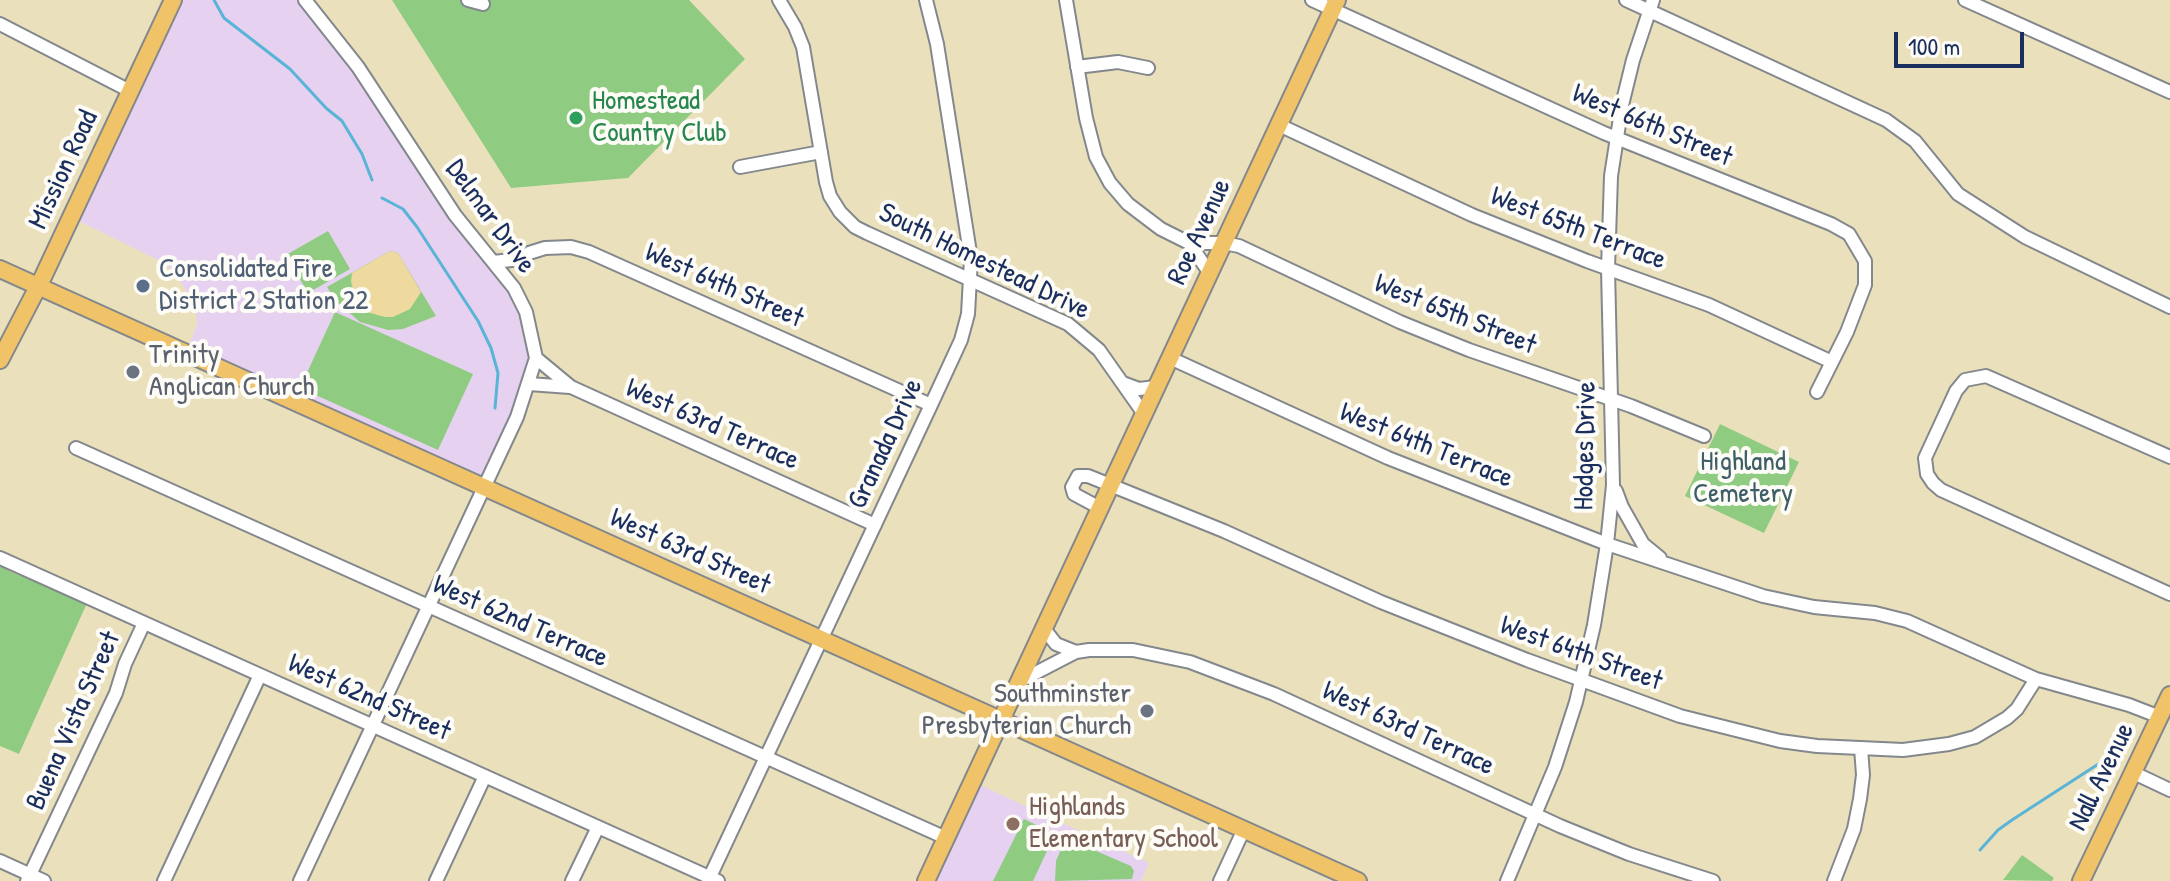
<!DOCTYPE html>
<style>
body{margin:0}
#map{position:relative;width:2170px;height:881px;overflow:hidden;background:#ebe0bc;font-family:"Patrick Hand",sans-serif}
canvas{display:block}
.scale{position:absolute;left:1894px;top:32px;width:130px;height:36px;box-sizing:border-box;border:4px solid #1b2f5e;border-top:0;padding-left:10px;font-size:24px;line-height:28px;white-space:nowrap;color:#1b2f5e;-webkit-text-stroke:6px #fdfcf7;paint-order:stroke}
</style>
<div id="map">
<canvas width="2170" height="881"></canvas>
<div class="scale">100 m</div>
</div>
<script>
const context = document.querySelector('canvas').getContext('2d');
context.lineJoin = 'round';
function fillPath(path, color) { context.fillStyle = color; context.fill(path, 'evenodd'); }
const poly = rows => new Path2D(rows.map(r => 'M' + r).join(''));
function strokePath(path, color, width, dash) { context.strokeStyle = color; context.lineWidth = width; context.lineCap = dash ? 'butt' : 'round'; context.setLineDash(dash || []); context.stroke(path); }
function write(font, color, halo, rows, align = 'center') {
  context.font = font + ' "Patrick Hand",sans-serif'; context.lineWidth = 8; context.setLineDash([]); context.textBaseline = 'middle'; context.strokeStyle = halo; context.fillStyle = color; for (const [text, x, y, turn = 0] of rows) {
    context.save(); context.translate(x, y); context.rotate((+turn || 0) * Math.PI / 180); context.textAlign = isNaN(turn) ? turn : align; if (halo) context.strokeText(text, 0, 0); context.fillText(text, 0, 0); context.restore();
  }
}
fillPath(poly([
 [179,0,300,0,362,80,515,296,524,316,532,355,528,378,483,484,187,351,197,324,196,309,175,272,162,262,75,219],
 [980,785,1149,863,1141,881,935,881]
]), '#e6d2f0');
fillPath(poly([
 [392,0,689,0,745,59,628,178,511,188],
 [328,231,350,269,308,293,286,255],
 [390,251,398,253,436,316,403,329,388,330,360,322,337,302,327,287],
 [335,312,473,374,438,450,300,388],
 [1720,424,1799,462,1764,533,1685,496],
 [0,564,11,572,87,603,19,754,0,746],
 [1024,819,1055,834,1033,881,993,881],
 [1066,838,1131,866,1134,871,1132,879,1055,881,1056,861],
 [2022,855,2054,878,2052,881,2003,880]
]), '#8fcc81');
fillPath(poly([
 [390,251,398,253,421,292,410,309,393,317,385,317,367,312,361,306,354,294,351,281,352,273]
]), '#eeda9e');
strokePath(poly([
 [214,0,224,18,290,69,326,108,342,121,362,154,372,180],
 [382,198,403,209,417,227,478,321,491,348,498,373,495,408],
 [1980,850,1998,830,2012,820,2103,761]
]), '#59b4d7', 3);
const minor = poly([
 [468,0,483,4],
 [779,0,795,27,803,47,826,182,830,196,840,212,855,227,867,233,1068,324,1099,350,1144,414],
 [1066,0,1086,118,1096,157,1110,183,1128,204,1161,229,1189,243,1209,272],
 [1312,0,1604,133,1831,224,1849,234,1865,261,1865,285,1847,332,1817,392],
 [1626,0,1886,120,1915,141,1958,194,2025,237,2170,307],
 [1965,0,2170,92],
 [0,24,130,91],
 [1077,67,1118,62,1148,68],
 [1279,125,1472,215,1587,261,1709,305,1832,362],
 [740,167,821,152],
 [1189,243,1223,243,1239,246,1400,322,1469,350,1631,406,1704,436],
 [493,262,521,259,529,253,545,248,571,247,589,252,931,405],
 [536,358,571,387,875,525],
 [1170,358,1388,458,1607,544,1763,596,1814,607,1875,613,1907,621,2036,679,2129,705,2160,717],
 [1123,383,1139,389,1156,387],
 [529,384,570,387],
 [76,448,946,838],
 [2170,457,1986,376,1965,380,1956,391,1925,458,1927,474,1933,483,1941,490,2170,594],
 [1616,491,1622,507,1643,544,1660,558],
 [1100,508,1074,494,1072,487,1078,476,1088,476,1224,531,1381,602,1527,660,1680,716,1780,741,1817,746,1903,750,1949,744,1975,737,2007,718,2017,709,2036,679],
 [0,558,718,881],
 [1045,630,1056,644,1076,652],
 [1022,680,1076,652,1089,650,1133,650,1190,662,1274,694,1560,826,1629,854,1713,881],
 [2134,773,2170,790],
 [0,861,44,881],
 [27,881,116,693,125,664,144,623],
 [164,881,260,675],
 [300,881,517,417,536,358,526,312,514,288,455,215,358,67,305,0],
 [436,881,485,776],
 [572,881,598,827],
 [708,881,931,405,961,340,968,314,971,259,937,44,926,0],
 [1220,881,1244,829],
 [1507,881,1555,767,1576,702,1594,625,1607,544,1613,485,1608,269,1611,176,1622,105,1633,60,1653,0],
 [1834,881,1854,829,1860,799,1863,775,1861,748]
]);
const major = poly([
 [0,269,1358,881],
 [0,360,42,279,173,0],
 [926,881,1337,0],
 [2081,881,2170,695]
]);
strokePath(minor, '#83888d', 16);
strokePath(major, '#83888d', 20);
strokePath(minor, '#fff', 12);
strokePath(major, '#f1c369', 16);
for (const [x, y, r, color] of [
 [576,118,8,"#2e9e5b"],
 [143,286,8,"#5c6f8a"],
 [133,372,8,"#6b7280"],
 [1147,711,8,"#6b7280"],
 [1013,824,8,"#8d6e63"]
]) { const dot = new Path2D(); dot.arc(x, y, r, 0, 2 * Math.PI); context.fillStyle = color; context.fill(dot); strokePath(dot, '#fdfcf7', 3); }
write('28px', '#27864d', '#fdfcf7', [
 ["Homestead",592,102],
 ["Country Club",592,134]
], 'left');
write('28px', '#1b2f5e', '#fdfcf7', [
 ["West 66th Street",1652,126,23],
 ["Mission Road",64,170,-65],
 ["Delmar Drive",490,217,54],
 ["West 65th Terrace",1578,229,21],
 ["Roe Avenue",1200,232,-65],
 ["South Homestead Drive",984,262,26],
 ["West 64th Street",724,286,24],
 ["West 65th Street",1455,315,22],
 ["West 63rd Terrace",712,425,24],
 ["Granada Drive",886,444,-65],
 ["West 64th Terrace",1426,446,22],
 ["Hodges Drive",1586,446,-89],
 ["West 63rd Street",690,552,24],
 ["West 62nd Terrace",520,622,24],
 ["West 64th Street",1581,654,20],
 ["West 62nd Street",369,698,24],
 ["Buena Vista Street",74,721,-66],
 ["West 63rd Terrace",1408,729,25],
 ["Nall Avenue",2102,777,-64]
]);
write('28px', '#4e5e75', '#fdfcf7', [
 ["Consolidated Fire",159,270],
 ["District 2 Station 22",159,302]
], 'left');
write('28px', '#5b616d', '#fdfcf7', [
 ["Trinity",149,356],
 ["Anglican Church",149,388],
 ["Southminster",1131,695,"right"],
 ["Presbyterian Church",1131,727,"right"]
], 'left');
write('28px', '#3e5e68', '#fdfcf7', [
 ["Highland",1743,463],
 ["Cemetery",1743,495]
]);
write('28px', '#785e54', '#fdfcf7', [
 ["Highlands",1029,808],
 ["Elementary School",1029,840]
], 'left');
</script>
